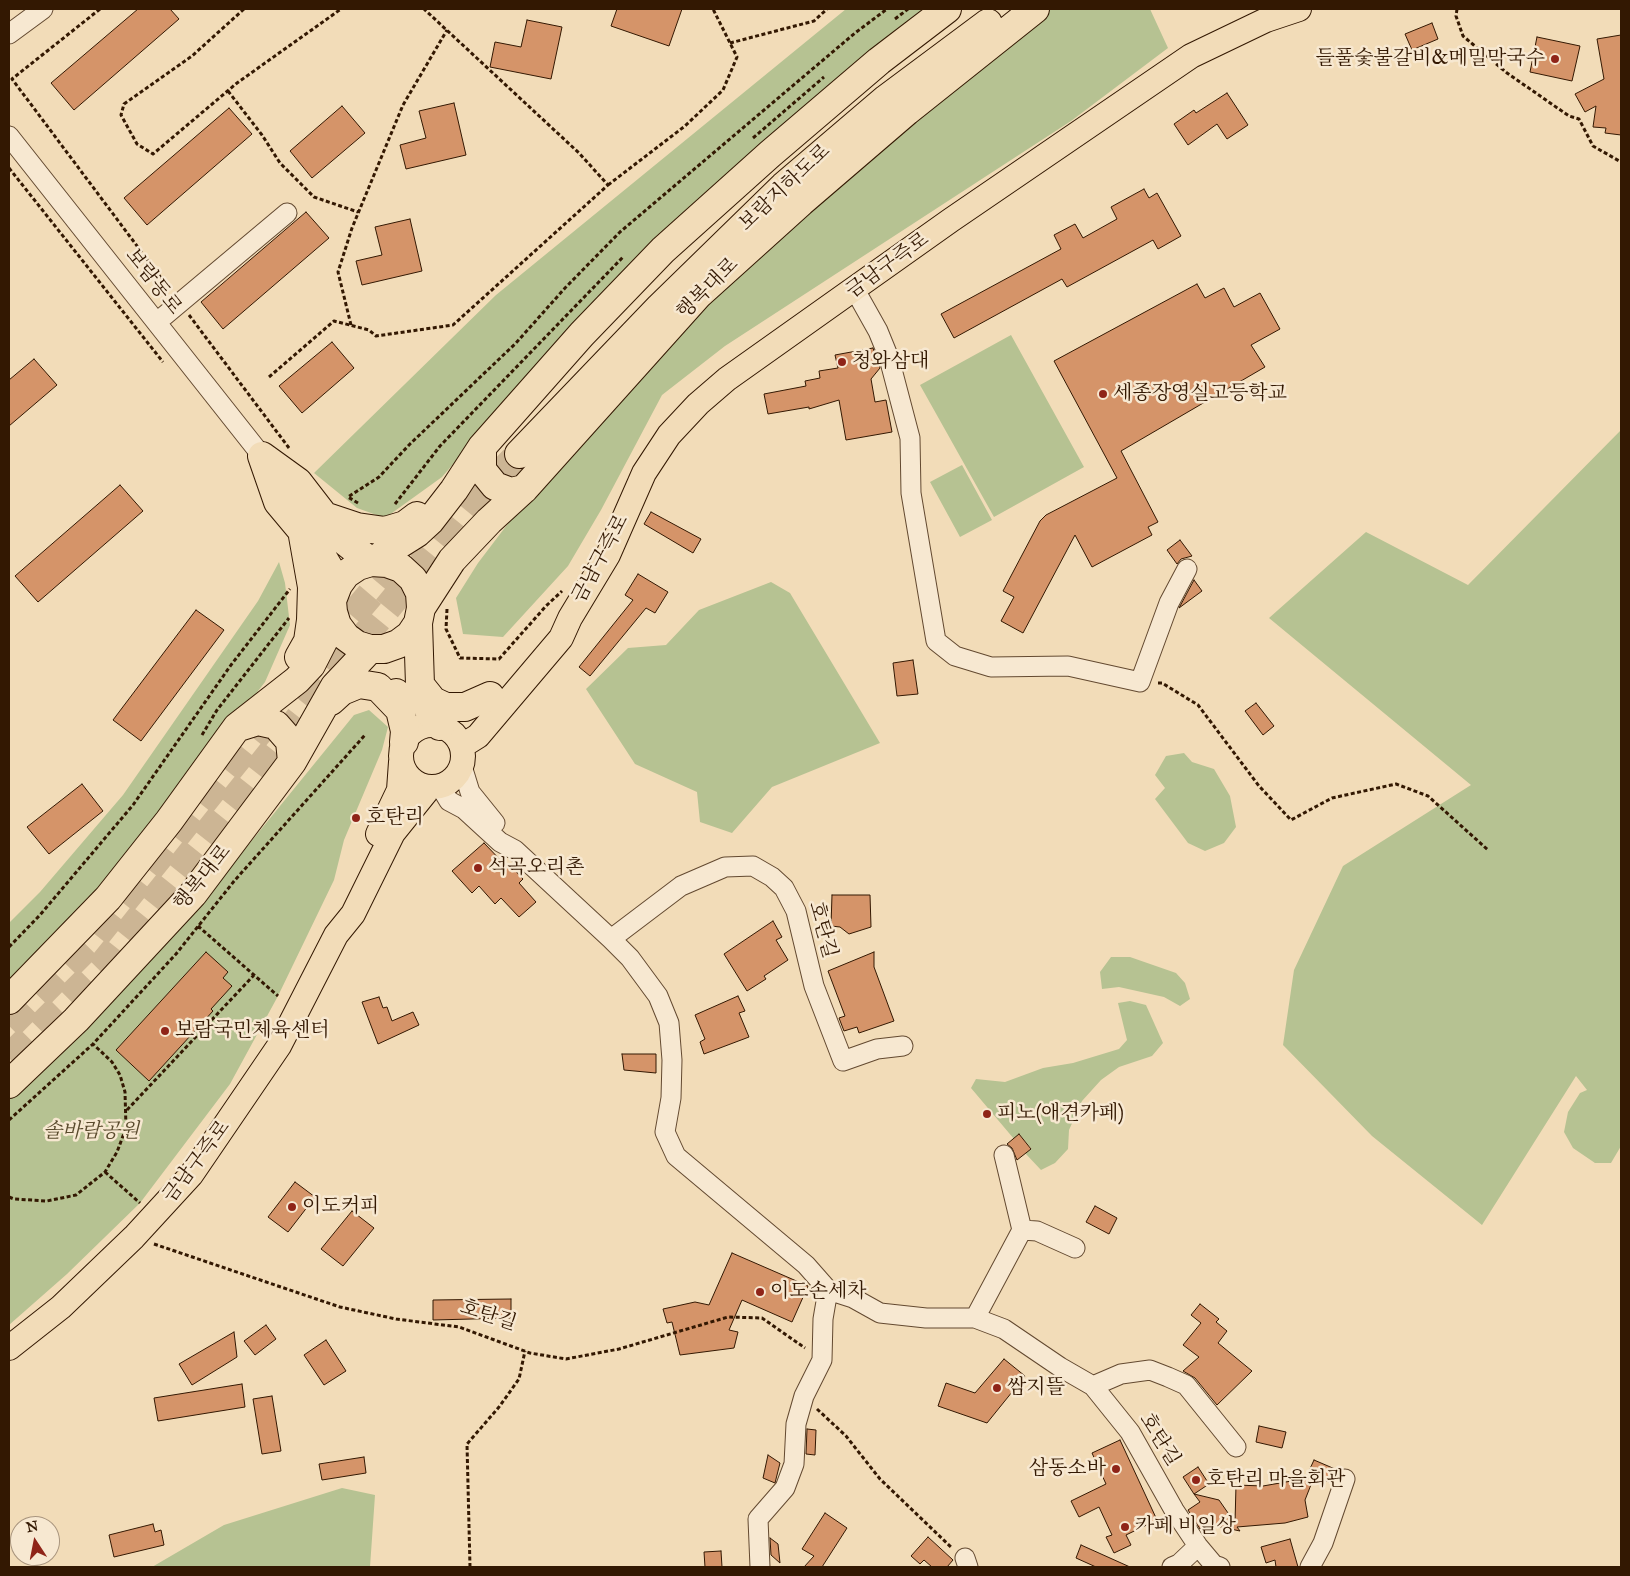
<!DOCTYPE html>
<meta charset="utf-8">
<style>
body{margin:0}
#map{position:relative;width:1630px;height:1576px;overflow:hidden;background:#f2dcb8;font-family:"IM FELL Great Primer",serif}
canvas{display:block}
.frame{position:absolute;inset:0;border:10px solid #331802;pointer-events:none}
.north{position:absolute;left:10px;top:1516px;width:50px;height:50px;box-sizing:border-box;background:#f7e8d1;border:1px solid #a9957e;border-radius:50%;rotate:349deg;font-size:14px;font-weight:700;line-height:20px;text-align:center;color:#331802}
.north::after{content:'';display:block;margin:auto;width:18px;height:22px;background:#8f2418;clip-path:polygon(50% 0,100% 100%,50% 72%,0 100%)}
</style>
<div id="map">
<canvas width="1630" height="1576"></canvas>
<div class="frame"></div>
<div class="north">N</div>
</div>
<script>
const context = document.querySelector('canvas').getContext('2d');
context.lineJoin = 'round';
function fillPath(path, color) { context.fillStyle = color; context.fill(path, 'evenodd'); }
const poly = rows => new Path2D(rows.map(r => 'M' + r).join(''));
function strokePath(path, color, width, dash) { context.strokeStyle = color; context.lineWidth = width; context.lineCap = dash ? 'butt' : 'round'; context.setLineDash(dash || []); context.stroke(path); }
function write(font, color, halo, rows, align = 'center') {
  context.font = font + ' "IM FELL Great Primer","Noto Serif KR",serif'; context.lineWidth = 5; context.setLineDash([]); context.textBaseline = 'middle'; context.strokeStyle = halo; context.fillStyle = color; for (const [text, x, y, turn = 0] of rows) {
    context.save(); context.translate(x, y); context.rotate((+turn || 0) * Math.PI / 180); context.textAlign = isNaN(turn) ? turn : align; if (halo) context.strokeText(text, 0, 0); context.fillText(text, 0, 0); context.restore();
  }
}
fillPath(poly([
 [846,9,931,9,491,420,442,477,385,518,357,508,314,473,496,295],
 [1045,9,1150,9,1168,48,1071,121,725,346,662,395,601,510,568,566,503,637,463,634,456,598,478,563,513,517,695,308],
 [1011,335,1084,467,994,517,920,385],
 [1621,430,1621,1146,1611,1163,1595,1163,1573,1148,1564,1132,1568,1112,1580,1093,1587,1090,1576,1076,1482,1225,1372,1136,1283,1045,1294,970,1343,866,1471,785,1269,618,1366,532,1468,585],
 [962,465,992,520,960,537,930,482],
 [279,562,285,583,290,625,265,682,133,853,9,990,9,923,40,892,123,795,258,601],
 [771,582,790,593,880,743,772,787,732,833,700,822,697,792,635,764,586,689,628,648,666,645,699,610],
 [369,710,388,727,382,750,344,840,334,880,278,996,230,1084,140,1203,67,1274,9,1325,9,1095,232,865,354,715],
 [1184,753,1192,762,1214,769,1230,796,1236,827,1224,843,1205,851,1188,843,1155,799,1165,788,1155,775,1166,756],
 [1111,957,1130,957,1176,973,1185,983,1190,999,1180,1006,1164,997,1119,987,1102,989,1100,972],
 [1130,1001,1146,1005,1163,1043,1152,1056,1119,1067,1101,1080,1082,1101,1069,1130,1068,1149,1055,1163,1041,1170,1025,1153,1031,1148,1020,1135,1014,1139,971,1088,976,1079,1005,1082,1043,1068,1073,1063,1119,1049,1127,1040,1118,1003],
 [342,1488,375,1495,370,1567,152,1567,224,1525]
]), '#b6c292');
const building = poly([
 [138,9,170,9,179,19,74,110,51,83,138,9],
 [617,9,682,9,669,46,611,26,617,9],
 [527,20,562,27,551,79,490,67,495,42,521,47,527,20],
 [1432,23,1438,39,1412,50,1405,34,1432,23],
 [1621,35,1621,135,1605,133,1606,128,1593,127,1596,106,1585,112,1575,94,1604,79,1597,39,1621,35],
 [1537,37,1580,46,1572,81,1530,72,1537,37],
 [1227,93,1248,125,1227,139,1217,124,1188,145,1174,124,1194,110,1196,113,1227,93],
 [454,103,466,155,406,169,400,145,426,138,419,111,454,103],
 [342,106,365,133,312,178,290,151,342,106],
 [229,108,252,134,147,225,124,198,229,108],
 [1144,189,1149,198,1157,193,1181,236,1158,249,1153,240,1067,287,1062,279,954,338,941,314,1061,249,1054,235,1075,224,1083,238,1117,219,1111,207,1144,189],
 [306,212,329,238,223,329,201,302,306,212],
 [410,219,422,271,362,285,356,261,382,255,375,227,410,219],
 [1197,284,1205,298,1224,288,1234,307,1260,293,1280,329,1251,345,1265,367,1121,451,1158,522,1148,527,1152,535,1092,567,1075,535,1023,633,1001,621,1014,597,1003,591,1040,521,1046,515,1117,478,1054,361,1197,284],
 [332,342,354,368,302,413,279,386,332,342],
 [873,348,880,368,871,379,875,402,886,400,892,432,846,440,839,400,809,409,809,407,768,414,764,394,806,386,805,381,820,378,819,371,838,368,835,355,873,348],
 [34,359,57,385,9,426,9,380,34,359],
 [120,485,143,511,38,602,15,576,120,485],
 [651,512,701,539,693,553,644,524,651,512],
 [1180,540,1192,556,1181,559,1177,564,1167,550,1180,540],
 [638,574,668,592,655,613,646,608,590,676,579,667,633,600,625,595,638,574],
 [1194,580,1202,591,1179,608,1194,580],
 [196,610,224,630,141,741,113,720,196,610],
 [913,660,918,694,897,696,893,663,913,660],
 [1256,703,1274,726,1263,735,1245,711,1256,703],
 [82,784,103,811,49,854,27,827,82,784],
 [484,843,507,867,510,865,523,879,519,883,536,902,519,917,501,898,495,904,479,886,472,893,452,871,484,843],
 [832,895,870,895,871,927,849,934,840,927,831,926,832,895],
 [773,921,782,937,776,940,788,960,764,976,766,979,747,991,724,954,773,921],
 [206,952,228,972,223,978,232,986,211,1009,213,1011,149,1081,116,1050,206,952],
 [874,952,874,967,894,1021,859,1033,857,1027,844,1031,839,1018,845,1016,828,971,874,952],
 [738,996,745,1011,739,1013,749,1037,704,1054,700,1042,705,1039,695,1015,738,996],
 [379,997,383,1008,387,1007,392,1021,413,1012,419,1025,378,1044,362,1002,379,997],
 [622,1054,656,1054,656,1073,624,1070,622,1054],
 [1019,1134,1031,1149,1017,1160,1012,1148,1007,1144,1019,1134],
 [295,1182,315,1197,288,1232,268,1217,295,1182],
 [1095,1206,1117,1218,1109,1234,1086,1222,1095,1206],
 [352,1211,374,1228,343,1266,321,1249,352,1211],
 [732,1253,808,1286,792,1322,742,1300,729,1330,738,1332,734,1348,680,1355,672,1322,667,1323,663,1309,695,1302,709,1305,732,1253],
 [511,1299,511,1318,433,1320,433,1300,511,1299],
 [1200,1304,1219,1319,1216,1322,1227,1331,1218,1343,1252,1371,1217,1405,1195,1378,1183,1371,1199,1357,1183,1345,1201,1323,1191,1315,1200,1304],
 [266,1325,276,1339,255,1355,244,1341,266,1325],
 [234,1332,237,1357,192,1385,179,1364,234,1332],
 [326,1340,346,1371,324,1385,304,1355,326,1340],
 [1004,1359,1025,1376,987,1423,938,1406,946,1383,975,1393,1004,1359],
 [242,1384,245,1407,158,1421,154,1398,242,1384],
 [272,1396,281,1451,262,1454,253,1399,272,1396],
 [1259,1426,1286,1432,1282,1448,1256,1442,1259,1426],
 [807,1429,816,1430,815,1455,806,1454,807,1429],
 [1120,1440,1157,1520,1126,1535,1131,1545,1114,1553,1106,1537,1112,1535,1099,1507,1079,1517,1071,1501,1106,1484,1092,1453,1120,1440],
 [768,1455,780,1463,775,1483,763,1478,768,1455],
 [364,1457,366,1473,322,1480,319,1464,364,1457],
 [1314,1460,1335,1469,1329,1482,1308,1473,1314,1460],
 [1198,1467,1209,1484,1194,1494,1183,1477,1198,1467],
 [1314,1477,1305,1500,1308,1517,1285,1523,1237,1527,1240,1531,1207,1524,1200,1529,1188,1510,1200,1502,1194,1494,1219,1500,1235,1523,1236,1485,1263,1486,1314,1477],
 [825,1513,847,1528,822,1567,804,1567,814,1556,802,1549,825,1513],
 [153,1524,155,1532,161,1530,164,1545,114,1557,109,1535,153,1524],
 [928,1537,953,1560,947,1567,932,1567,924,1560,920,1564,911,1556,928,1537],
 [770,1538,778,1544,780,1563,771,1555,770,1538],
 [1290,1539,1298,1567,1276,1567,1275,1560,1266,1563,1261,1547,1290,1539],
 [1081,1545,1130,1567,1096,1567,1076,1558,1081,1545],
 [721,1551,722,1567,705,1567,704,1552,721,1551]
]);
fillPath(building, '#d59469');
strokePath(building, '#331802', 1);
strokePath(poly([
 [325,648,409,549],
 [9,1026,88,946,279,707],
 [9,1058,104,963,362,639,478,497,519,454]
]), '#ccb594', 28, [28, 14]);
const minor = poly([
 [9,34,43,9],
 [9,136,262,456],
 [855,290,878,331,889,358,910,438,911,493,936,641,955,656,991,667,1068,666,1140,682,1169,603,1187,569],
 [157,322,287,213],
 [462,766,470,792,495,823],
 [440,786,449,801,464,809,500,842,515,850,611,939,630,958,658,996,669,1023,672,1060,671,1098,665,1132,676,1156,806,1265,828,1290,853,1298,880,1313,926,1318,975,1318,1004,1329,1060,1367,1093,1386,1130,1432,1174,1510,1198,1546,1214,1565,1220,1567],
 [611,939,681,886,725,867,753,866,772,877,784,888,796,911,814,986,843,1061,877,1049,903,1046],
 [1004,1155,1022,1230],
 [975,1318,1022,1230,1037,1231,1075,1248],
 [1093,1386,1121,1374,1150,1370,1168,1377,1186,1385,1236,1447],
 [965,1558,968,1567],
 [760,1567,758,1519,785,1488,794,1464,796,1424,804,1396,822,1360,823,1319,828,1290],
 [1172,1567,1179,1564,1198,1546],
 [1310,1567,1323,1543,1345,1479]
]);
const major = poly([
 '401 756a31 31 0 1 1 62 0a31 31 0 1 1-62 0Z',
 [462,746,478,736,561,638,570,618,608,555,644,473,669,435,698,404,727,379,951,220,1191,56,1266,20,1299,9],
 [378,834,399,790,401,762],
 [9,1348,61,1307,134,1237,191,1175,279,1046,336,935,353,914,393,833,430,787]
]);
const highway = poly([
 [482,447,482,470,495,486,511,492,524,489],
 [519,454,660,307,784,186,886,99,988,23],
 [262,456,278,502,319,551,329,568,333,612,337,625,346,637,357,645,370,649,384,649,398,644,410,635,418,623,421,608,420,593,413,579,401,568,387,563,371,562,358,566,346,574,338,585,333,598],
 [262,456,298,482,342,539,371,562],
 [324,516,357,527,385,531,405,525,417,516],
 [371,562,417,533,430,521,454,490,482,447,582,334,663,250,770,154,879,61,947,9],
 [421,608,452,560,489,521,524,489,699,294,801,202,907,111,1035,9],
 [418,623,420,685,430,713,440,726],
 [299,657,308,641,311,620,312,587,303,536],
 [421,686,433,701,446,707,465,707,490,696],
 [396,693,405,731,404,742],
 [331,701,342,691,359,684,378,687,400,710],
 [239,727,258,721,276,725,290,741,292,762],
 [9,1000,108,898,169,821,237,727,297,680,311,665,331,626,333,612],
 [9,1084,76,1020,193,894,292,762,335,686,370,649]
]);
strokePath(minor, '#634930', 21);
strokePath(major, '#331802', 26);
strokePath(highway, '#331802', 30);
strokePath(poly([
 [100,9,12,79,170,290],
 [244,9,192,56,124,104,121,115,137,144,153,154,237,83,341,9],
 [1457,9,1456,16,1463,36,1507,73,1569,116,1579,119,1593,146,1621,162],
 [895,19,908,9],
 [730,43,814,21,827,9],
 [228,91,262,135,280,163,314,197,358,212],
 [753,138,824,77],
 [9,168,163,362],
 [608,185,685,126,723,90,737,57,713,9],
 [189,315,289,448],
 [351,325,338,272,352,228,403,105,447,30],
 [269,377,334,321,369,330,376,336,453,325,608,185,579,153,424,9],
 [358,503,348,497,379,477,410,444,516,343,565,288,620,232,855,33,887,9],
 [395,504,440,446,623,257],
 [447,609,446,629,460,658,499,659,546,606,562,591],
 [1158,683,1162,683,1198,705,1259,786,1291,820,1332,798,1396,784,1428,796,1488,850],
 [202,735,217,710,289,618],
 [198,926,278,996],
 [9,947,40,915,133,805,231,665,290,589],
 [127,1110,254,975],
 [9,1120,93,1044,176,954,235,880,365,735],
 [105,1172,140,1203],
 [9,1197,14,1199,47,1201,76,1195,105,1172,117,1152,126,1128,125,1092,120,1075,112,1062,93,1044],
 [154,1244,340,1307,396,1319,459,1327,530,1353,566,1359,619,1349,728,1317,762,1318,805,1348],
 [817,1409,846,1436,880,1479,952,1548],
 [470,1567,467,1444,499,1407,519,1379,525,1351]
]), '#331802', 3, [4, 2.5]);
strokePath(minor, '#f7e8d1', 19);
strokePath(major, '#f2dcb8', 24);
strokePath(highway, '#f2dcb8', 28);
for (const [x, y, r, color] of [
 [1555,59,5,"#8f2418"],
 [842,362,5,"#8f2418"],
 [1103,394,5,"#8f2418"],
 [356,818,5,"#8f2418"],
 [478,868,5,"#8f2418"],
 [165,1031,5,"#8f2418"],
 [987,1114,5,"#8f2418"],
 [292,1207,5,"#8f2418"],
 [760,1292,5,"#8f2418"],
 [997,1388,5,"#8f2418"],
 [1116,1469,5,"#8f2418"],
 [1196,1480,5,"#8f2418"],
 [1125,1527,5,"#8f2418"]
]) { const dot = new Path2D(); dot.arc(x, y, r, 0, 2 * Math.PI); context.fillStyle = color; context.fill(dot); strokePath(dot, '#f7e8d1', 2); }
write('20px', '#331802', '#f7e8d1', [
 ["들풀숯불갈비&메밀막국수",1545,59,"right"],
 ["청와삼대",852,362],
 ["세종장영실고등학교",1113,394],
 ["호탄리",366,818],
 ["석곡오리촌",488,868],
 ["보람국민체육센터",175,1031],
 ["피노(애견카페)",997,1114],
 ["이도커피",302,1207],
 ["이도손세차",770,1292],
 ["쌈지뜰",1007,1388],
 ["삼동소바",1106,1469,"right"],
 ["호탄리 마을회관",1206,1480],
 ["카페 비일상",1135,1527]
], 'left');
write('20px', '#331802', '#f7e8d1', [
 ["보람지하도로",785,188,-43],
 ["금남구즉로",888,266,-36],
 ["보람동로",153,282,52],
 ["행복대로",708,289,-45],
 ["금남구즉로",601,559,-62],
 ["행복대로",203,878,-51],
 ["호탄길",822,930,75],
 ["금남구즉로",197,1162,-53],
 ["호탄길",488,1316,18],
 ["호탄길",1159,1440,58]
]);
write('italic 20px', '#5a4b2d', '#f7e8d1', [
 ["솔바람공원",91,1132]
]);
</script>
